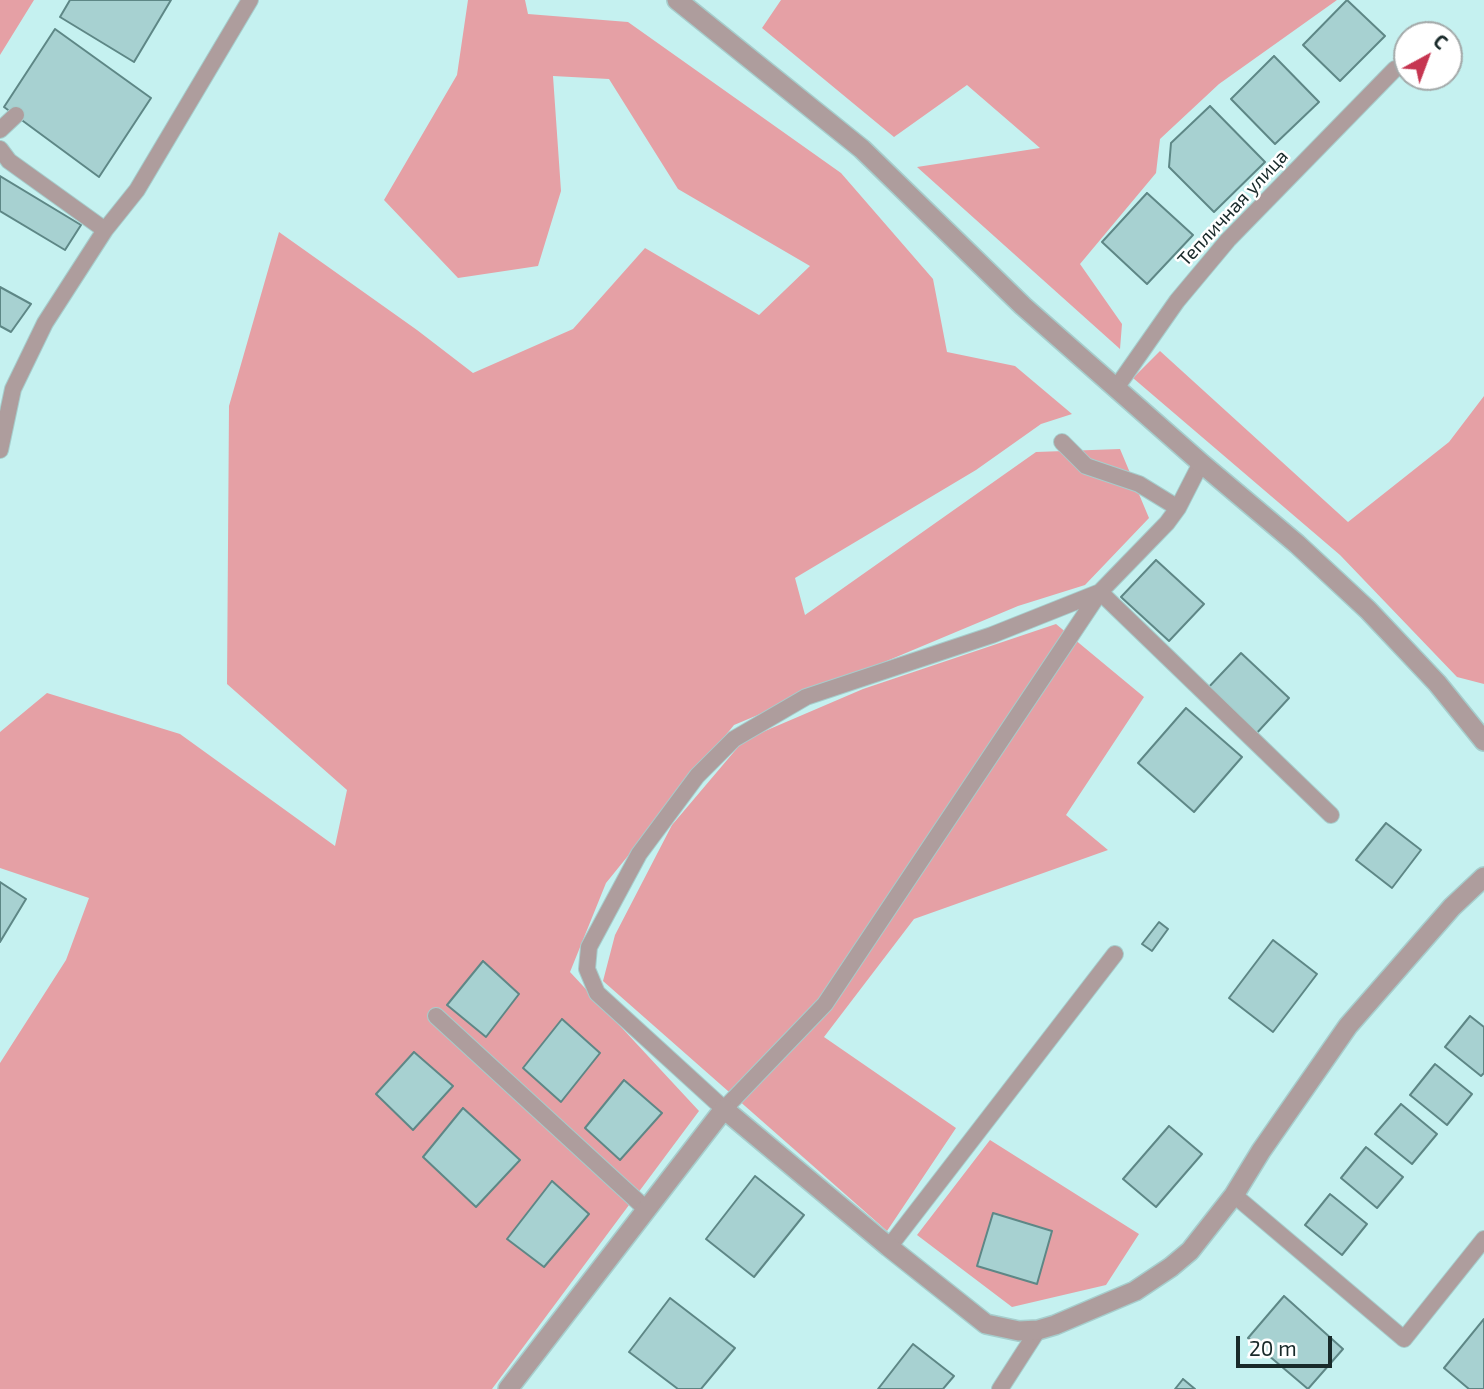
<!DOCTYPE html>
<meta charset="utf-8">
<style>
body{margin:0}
#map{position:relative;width:1484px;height:1389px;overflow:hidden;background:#c5f1f0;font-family:"Exo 2",sans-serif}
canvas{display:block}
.north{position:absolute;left:1393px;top:21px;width:70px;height:70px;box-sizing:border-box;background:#fff;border:2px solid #a3a9a9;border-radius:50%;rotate:41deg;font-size:19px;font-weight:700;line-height:28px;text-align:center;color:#182929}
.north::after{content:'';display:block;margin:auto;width:24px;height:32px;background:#c63651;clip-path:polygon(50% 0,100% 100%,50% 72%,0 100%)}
.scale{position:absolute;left:1236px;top:1336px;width:96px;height:32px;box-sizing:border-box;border:4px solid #182929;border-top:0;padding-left:9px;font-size:21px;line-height:24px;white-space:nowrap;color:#182929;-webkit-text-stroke:5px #fff;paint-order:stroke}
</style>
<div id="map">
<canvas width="1484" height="1389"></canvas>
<div class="north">С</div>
<div class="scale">20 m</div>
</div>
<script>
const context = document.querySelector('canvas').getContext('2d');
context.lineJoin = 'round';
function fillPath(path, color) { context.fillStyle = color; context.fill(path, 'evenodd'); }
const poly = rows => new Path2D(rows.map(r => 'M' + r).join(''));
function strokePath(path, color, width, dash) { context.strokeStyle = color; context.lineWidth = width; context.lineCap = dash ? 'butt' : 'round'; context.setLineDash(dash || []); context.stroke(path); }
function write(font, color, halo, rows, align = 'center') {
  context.font = font + ' "Exo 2",sans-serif'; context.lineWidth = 5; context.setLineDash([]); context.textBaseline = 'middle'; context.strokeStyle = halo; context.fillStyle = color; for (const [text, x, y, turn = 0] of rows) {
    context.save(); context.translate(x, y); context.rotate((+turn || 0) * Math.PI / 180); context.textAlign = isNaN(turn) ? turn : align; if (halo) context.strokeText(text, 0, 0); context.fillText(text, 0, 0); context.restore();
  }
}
fillPath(poly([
 [0,0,34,0,0,55],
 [468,0,525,0,528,14,628,22,841,173,933,279,947,352,1015,366,1072,414,1041,424,976,470,795,578,805,615,1036,452,1120,449,1149,518,1085,585,1018,606,734,725,606,883,570,972,699,1111,492,1389,0,1389,0,1063,66,960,89,898,0,868,0,732,47,693,180,734,335,846,347,790,227,684,229,406,279,232,417,330,473,373,573,329,645,248,759,315,810,266,678,189,609,79,553,76,561,191,538,266,458,278,384,200,457,75],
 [781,0,1337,0,1219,84,1160,139,1156,173,1080,264,1122,324,1120,349,917,167,1040,148,967,85,894,137,762,28],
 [1160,351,1348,522,1449,442,1484,396,1484,684,1457,677,1340,555,1133,378],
 [1056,624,1144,697,1066,815,1108,850,914,919,824,1037,956,1128,887,1231,603,981,615,935,672,825,744,740,863,689],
 [990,1140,1139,1234,1106,1285,1012,1307,917,1235]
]), '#e5a0a5');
const building = poly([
 [70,0,171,0,134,62,60,17,70,0],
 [1347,0,1385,36,1340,81,1303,45,1347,0],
 [55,29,151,98,99,177,4,107,55,29],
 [1274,56,1319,102,1275,144,1231,99,1274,56],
 [1210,106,1265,162,1214,212,1169,167,1171,143,1210,106],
 [0,176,81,225,65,250,0,211,0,176],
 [1147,193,1193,235,1147,284,1102,242,1147,193],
 [0,287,31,304,11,332,0,326,0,287],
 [1156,560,1204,604,1169,641,1121,597,1156,560],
 [1241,653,1289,698,1255,735,1206,690,1241,653],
 [1186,708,1242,757,1194,812,1138,763,1186,708],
 [1386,823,1421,850,1392,888,1356,860,1386,823],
 [0,882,26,899,0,942,0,882],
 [1159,922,1168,929,1152,951,1142,944,1159,922],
 [1273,940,1317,974,1273,1032,1229,998,1273,940],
 [483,961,519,994,486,1037,447,1005,483,961],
 [1470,1016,1484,1027,1484,1073,1481,1076,1445,1047,1470,1016],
 [562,1019,600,1053,561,1102,523,1068,562,1019],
 [414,1052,453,1086,413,1130,376,1094,414,1052],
 [1435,1064,1472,1094,1447,1125,1410,1095,1435,1064],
 [624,1080,662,1113,620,1160,585,1128,624,1080],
 [1401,1104,1437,1134,1412,1164,1375,1134,1401,1104],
 [463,1108,520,1160,476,1207,423,1157,463,1108],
 [1169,1126,1202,1154,1156,1207,1123,1179,1169,1126],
 [1366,1147,1403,1177,1377,1208,1341,1178,1366,1147],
 [755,1176,804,1215,754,1277,706,1239,755,1176],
 [552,1181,589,1214,544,1267,507,1239,552,1181],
 [1330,1194,1367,1224,1342,1255,1305,1225,1330,1194],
 [993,1213,1052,1231,1037,1284,977,1266,993,1213],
 [1284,1296,1343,1349,1308,1389,1248,1338,1284,1296],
 [670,1298,735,1348,701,1389,678,1389,629,1352,670,1298],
 [1484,1319,1484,1389,1469,1389,1444,1368,1484,1319],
 [913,1344,954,1376,943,1389,878,1389,913,1344],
 [1183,1379,1195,1389,1175,1389,1183,1379]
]);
fillPath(building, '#a7d1d1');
strokePath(building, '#5e8786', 2);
const service = poly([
 [0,130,16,115],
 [0,149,9,161,105,230],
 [1116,388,1177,301,1228,240,1395,69],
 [1062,442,1086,466,1139,484,1178,508],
 [0,450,13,389,45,323,105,230,137,190,250,0],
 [1201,463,1178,508,1167,523,1100,592,825,1004,724,1109,597,993,587,969,589,947,639,854,697,776,734,739,806,697,992,635,1100,592,1331,815],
 [436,1016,646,1209],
 [1234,1195,1404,1339,1484,1239],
 [889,1247,1115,954],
 [1000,1389,1038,1330]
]);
const minor = poly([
 [508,1389,724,1109,889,1247,986,1324,1019,1331,1038,1330,1055,1325,1135,1291,1171,1267,1190,1251,1234,1195,1261,1151,1348,1026,1452,907,1484,877]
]);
const tertiary = poly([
 [677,0,862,149,1023,306,1201,463,1297,544,1368,610,1437,683,1484,741]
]);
strokePath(service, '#a6cdcc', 18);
strokePath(minor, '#a6cdcc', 22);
strokePath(tertiary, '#a6cdcc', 22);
strokePath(service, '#ae9d9d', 16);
strokePath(minor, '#ae9d9d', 19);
strokePath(tertiary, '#ae9d9d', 19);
write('19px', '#182929', '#fff', [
 ["Тепличная улица",1233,208,-47]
]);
</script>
